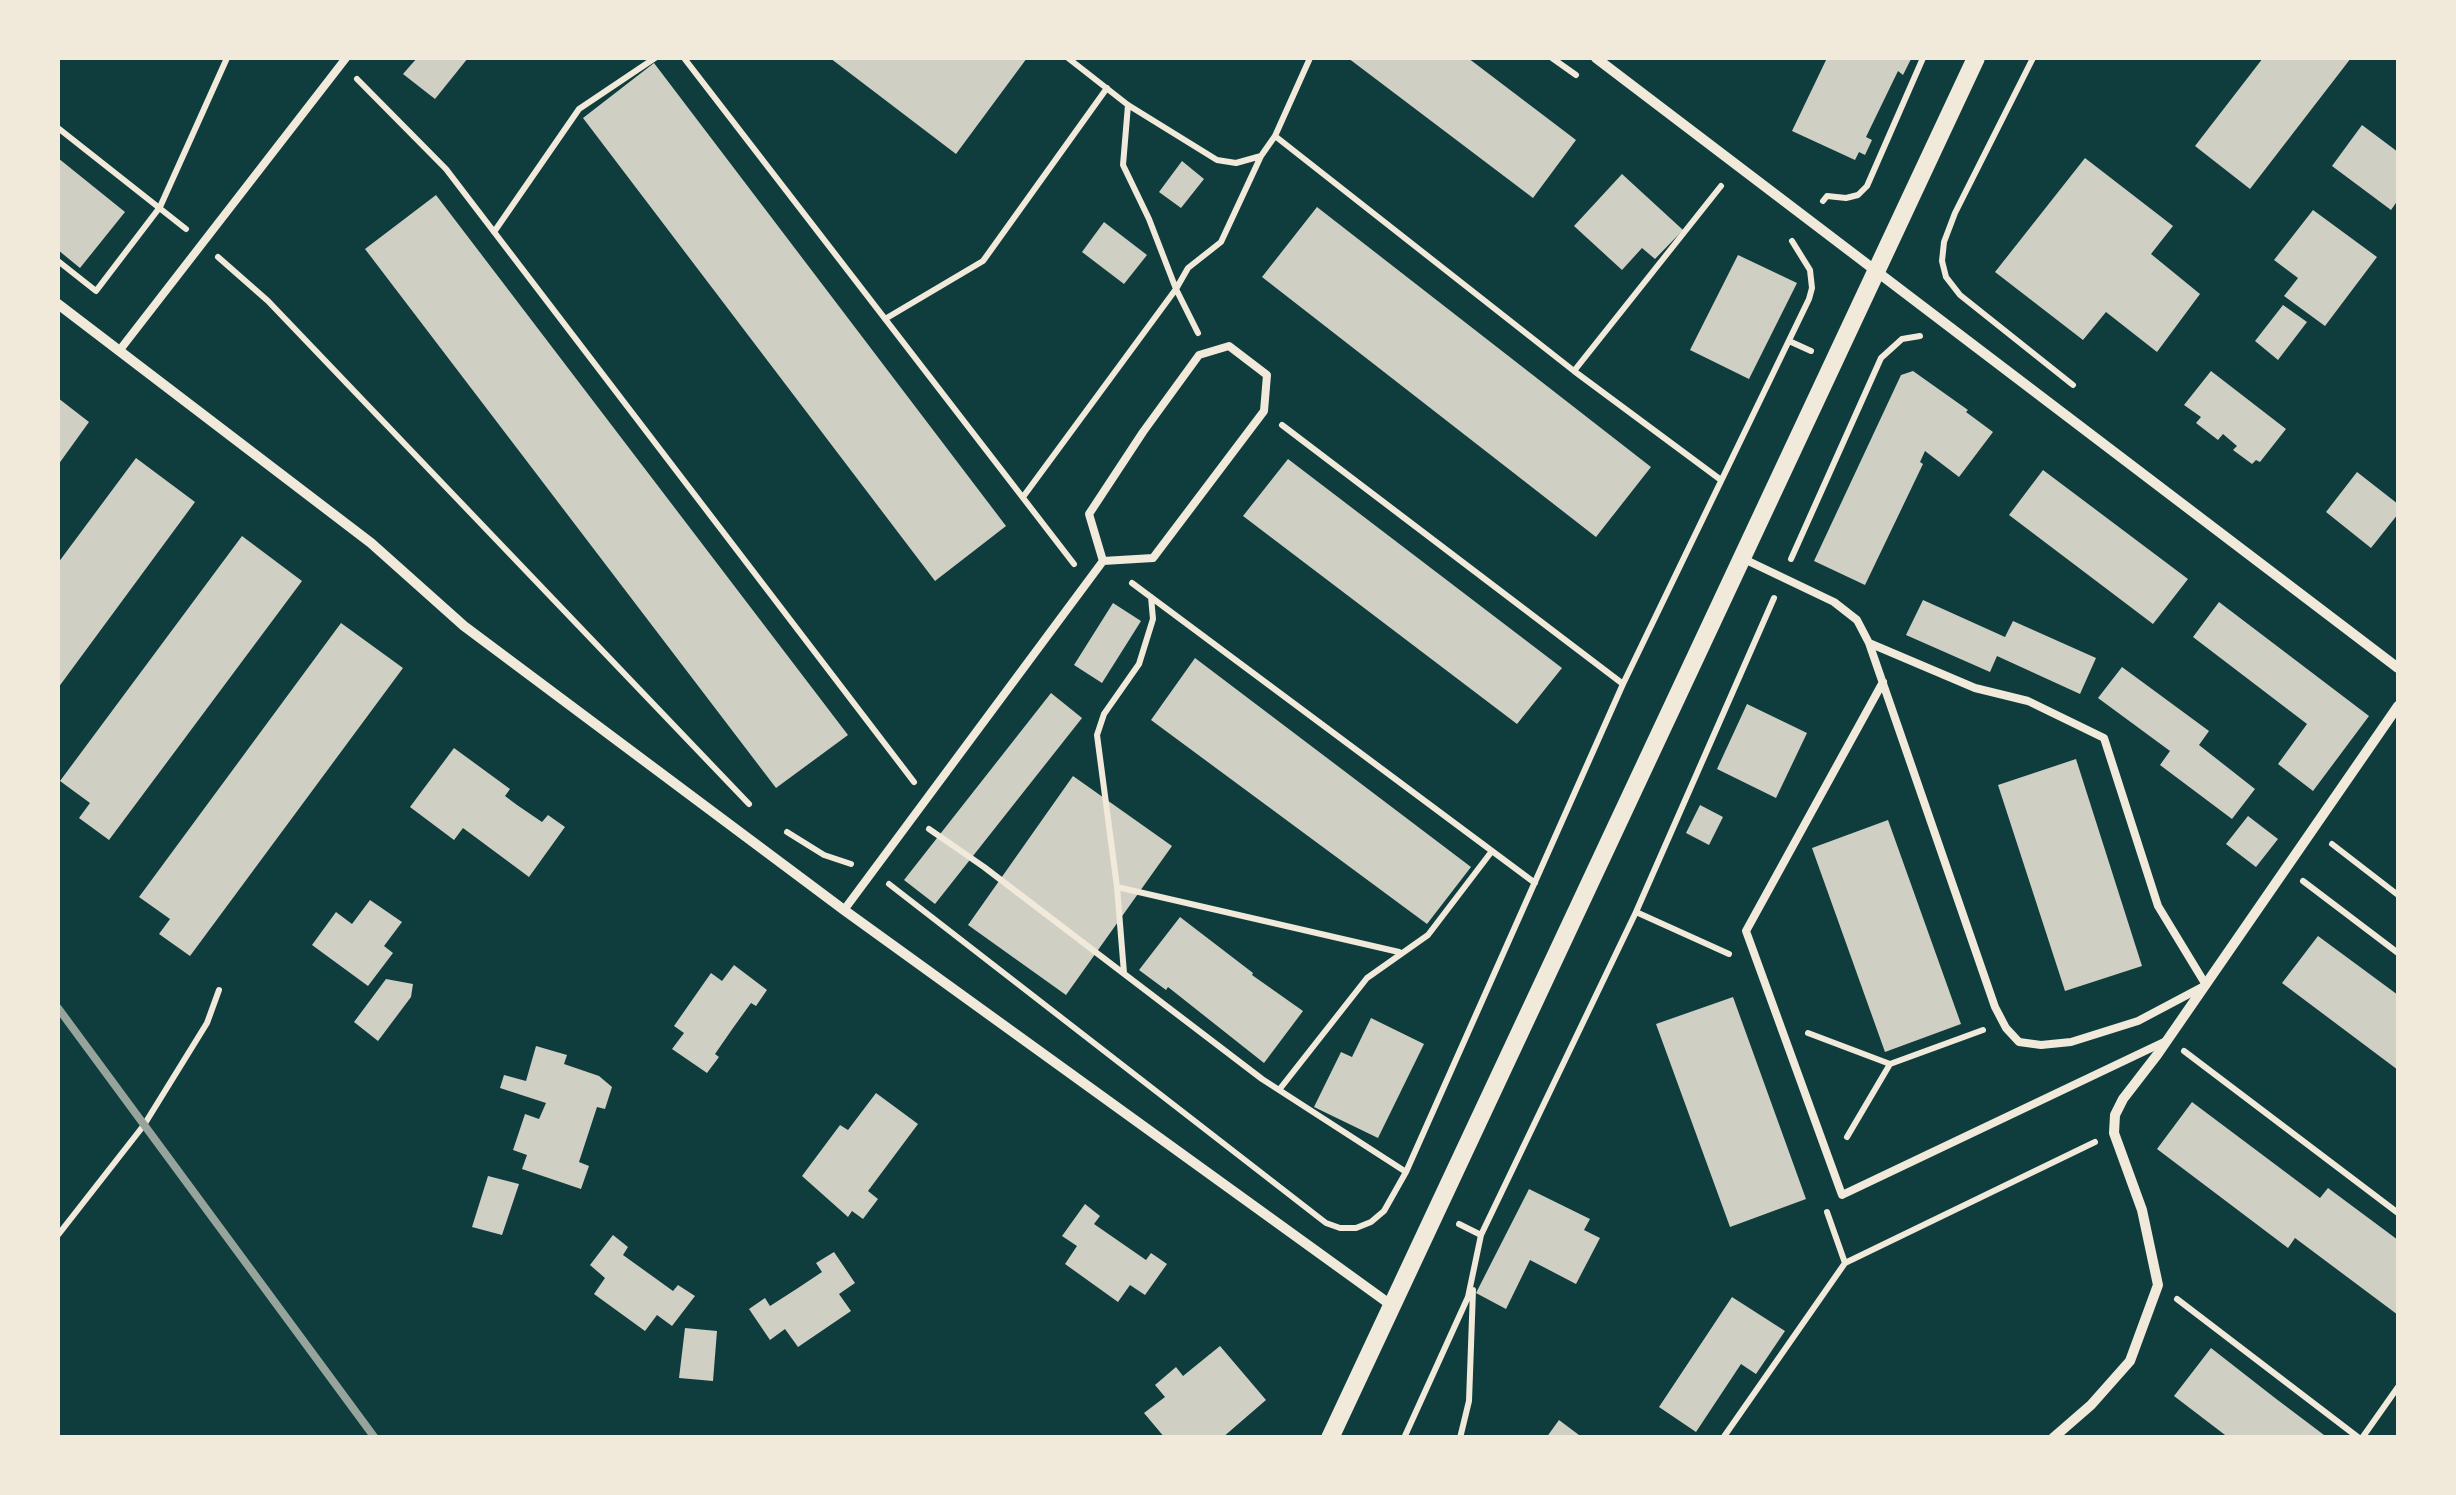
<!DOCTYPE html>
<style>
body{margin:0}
#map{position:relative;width:2456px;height:1495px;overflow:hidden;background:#0f3d3e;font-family:"Nunito Sans",sans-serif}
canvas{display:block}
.frame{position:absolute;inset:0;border:60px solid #f1e9da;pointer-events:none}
</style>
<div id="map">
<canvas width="2456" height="1495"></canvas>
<div class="frame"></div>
</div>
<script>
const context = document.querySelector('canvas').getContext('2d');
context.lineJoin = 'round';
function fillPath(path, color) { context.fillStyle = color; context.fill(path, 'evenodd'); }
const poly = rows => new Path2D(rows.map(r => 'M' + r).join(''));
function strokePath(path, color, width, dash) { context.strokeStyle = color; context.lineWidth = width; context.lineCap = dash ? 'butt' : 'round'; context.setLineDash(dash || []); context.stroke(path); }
fillPath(poly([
 [417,58,468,58,435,99,403,74],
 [830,58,1027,58,956,154],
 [1348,58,1468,58,1576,140,1533,198],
 [1827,58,1911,59,1903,75,1898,71,1866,137,1872,140,1865,155,1859,152,1855,160,1792,131],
 [2263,58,2351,58,2250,189,2195,146],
 [654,63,1006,526,935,581,583,118],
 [2362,125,2398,152,2398,200,2391,210,2332,166],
 [58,158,125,212,80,268,58,250],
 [2085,158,2173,226,2151,254,2200,294,2157,352,2106,312,2083,340,1995,272],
 [1182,161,1204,179,1181,208,1159,192],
 [1622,174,1683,230,1655,259,1642,248,1622,270,1574,226],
 [436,195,848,735,776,788,365,249],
 [1317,207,1651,467,1596,537,1262,277],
 [2313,210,2377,257,2325,326,2284,296,2298,278,2274,260],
 [1104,222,1147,255,1124,284,1082,252],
 [1738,255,1797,283,1749,379,1690,350],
 [2283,305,2307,322,2278,360,2255,341],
 [1913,371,1968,410,1966,412,1993,432,1959,477,1925,451,1920,462,1923,464,1865,585,1814,561,1901,375],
 [2211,371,2286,429,2260,462,2256,460,2252,464,2233,450,2237,446,2223,434,2218,440,2196,423,2201,417,2184,405],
 [58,398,89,422,58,465],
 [136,458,195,502,58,688,58,563],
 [1288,459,1562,668,1517,724,1243,516],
 [2043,470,2188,579,2153,624,2009,515],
 [2357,472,2398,504,2398,514,2371,548,2326,512],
 [242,536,302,581,109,840,79,818,90,803,60,781],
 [1923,600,2005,637,2013,621,2096,658,2080,694,1997,656,1990,672,1906,635],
 [2219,602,2369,716,2313,791,2278,764,2307,724,2193,637],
 [1113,603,1141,621,1102,683,1074,665],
 [341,623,403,668,190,956,159,934,170,919,139,897],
 [1195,658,1471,867,1427,924,1151,720],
 [2122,667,2209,731,2199,745,2255,789,2232,819,2160,765,2170,751,2098,698],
 [1051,693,1082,718,935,904,904,880],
 [1747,704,1807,733,1776,798,1717,769],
 [454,748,510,789,505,796,517,805,542,822,548,815,565,827,529,877,463,828,454,840,410,807],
 [2076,759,2142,966,2065,991,1998,785],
 [1073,776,1172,846,1066,995,968,925],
 [1700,805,1723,817,1709,845,1686,833],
 [2248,816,2278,839,2256,867,2226,844],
 [1888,820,1961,1024,1885,1052,1812,848],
 [370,900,402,922,384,946,393,953,368,986,312,945,336,912,352,924],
 [1180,917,1253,973,1252,975,1303,1011,1264,1063,1168,987,1166,990,1139,970],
 [2318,936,2398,995,2398,1070,2282,983],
 [734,965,767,990,756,1006,751,1003,733,1028,715,1054,719,1057,707,1073,672,1049,684,1033,674,1026,711,973,722,981],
 [386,979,413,984,411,997,378,1041,354,1022],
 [1733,997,1806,1199,1730,1227,1656,1024],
 [1371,1018,1424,1044,1378,1138,1314,1107,1341,1052,1352,1057],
 [536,1046,567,1055,564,1064,599,1076,612,1087,605,1109,597,1107,579,1162,589,1166,581,1189,522,1169,527,1155,513,1150,525,1114,539,1119,546,1103,500,1088,504,1075,526,1081],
 [876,1093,918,1124,868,1191,878,1199,863,1219,852,1211,848,1217,802,1176,840,1125,848,1130],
 [2192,1102,2320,1198,2328,1188,2398,1240,2398,1315,2295,1238,2288,1248,2157,1149],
 [488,1176,519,1184,502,1235,472,1227],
 [1529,1189,1590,1219,1584,1230,1600,1238,1576,1284,1530,1260,1506,1309,1476,1293],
 [1085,1204,1100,1216,1094,1224,1146,1260,1151,1253,1167,1264,1145,1295,1130,1285,1118,1302,1065,1264,1077,1246,1062,1236],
 [613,1235,628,1247,623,1255,673,1291,678,1285,695,1296,672,1326,657,1315,645,1331,594,1294,605,1278,590,1265],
 [834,1252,855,1283,839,1294,851,1311,798,1347,785,1329,770,1340,749,1309,765,1298,770,1306,798,1288,822,1272,816,1263],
 [1732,1297,1785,1331,1756,1374,1741,1364,1696,1432,1659,1407],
 [685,1328,717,1331,713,1381,679,1378],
 [1220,1346,1266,1400,1222,1438,1165,1438,1144,1413,1165,1397,1155,1385,1176,1367,1183,1376],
 [2211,1348,2275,1398,2328,1438,2229,1438,2174,1396],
 [1559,1420,1583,1438,1546,1438]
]), '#cfcfc3');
strokePath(poly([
 [684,58,1074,564],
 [1068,58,1128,105,1217,160,1236,163,1261,156,1275,136,1574,371,1721,480],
 [1552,58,1576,75],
 [2033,58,1955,213,1944,242,1942,261,1946,277,1960,295,2073,385],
 [357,79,446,169,914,782],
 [58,128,186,229],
 [1275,136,1310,58],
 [1823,201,1827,196,1846,198,1858,195,1867,186,1923,58],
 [494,232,579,109,655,58],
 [218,257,268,301,749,804],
 [58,261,96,291,160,207,227,58],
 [885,319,983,261,1107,88],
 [1198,333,1176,289,1188,268,1221,242,1261,156],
 [1789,341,1811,351],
 [1574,371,1721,186],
 [1282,425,1623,684],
 [1023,497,1176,289,1149,219,1123,165,1128,105],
 [1791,559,1881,358,1902,339,1920,336],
 [1132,583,1535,883],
 [929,829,984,867,1262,1079,1406,1172],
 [787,832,824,855,851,864],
 [2332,844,2398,895],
 [2303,881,2398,953],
 [889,884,1326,1223,1340,1228,1356,1228,1371,1222,1384,1211,1406,1172,1623,684,1809,299,1812,288,1810,270,1792,241],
 [1117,887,1399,952],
 [1636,912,1729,954],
 [1124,973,1117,887,1097,735,1104,714,1139,664,1153,619,1151,597],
 [1808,1033,1890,1064,1847,1137],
 [2184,1051,2398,1213],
 [1890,1064,1983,1030],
 [1279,1090,1367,978,1428,935,1492,851],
 [1827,1212,1845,1263,2095,1142],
 [1459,1224,1481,1235],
 [58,1235,144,1125,207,1023,219,990],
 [2177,1299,2359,1438],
 [1404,1438,1468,1297,1481,1235,1636,912,1774,598],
 [1460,1438,1469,1401,1473,1290],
 [1723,1438,1845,1263],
 [2362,1438,2398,1387]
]), '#f1e9da', 6);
strokePath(poly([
 [119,351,346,58],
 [1744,559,1834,602,1857,620,1869,643,1975,688,2028,701,2104,738,2158,906,2206,985,2138,1021,2071,1042,2041,1045,2019,1042,2006,1028,1995,1007,1869,643],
 [1883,682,1746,931,1842,1195,2164,1042],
 [844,910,1103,561,1089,514,1143,432,1199,355,1229,346,1267,375,1264,411,1153,558,1103,561]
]), '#f1e9da', 8);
strokePath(poly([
 [1596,58,2398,668],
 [58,304,371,543,464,626,844,910,1391,1305],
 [2053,1438,2091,1405,2130,1361,2158,1285,2142,1210,2114,1133,2115,1115,2123,1099,2157,1055,2398,706]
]), '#f1e9da', 10);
strokePath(poly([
 [1330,1438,1976,58]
]), '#f1e9da', 18);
strokePath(poly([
 [58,1008,375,1438]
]), '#97a49c', 8);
</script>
